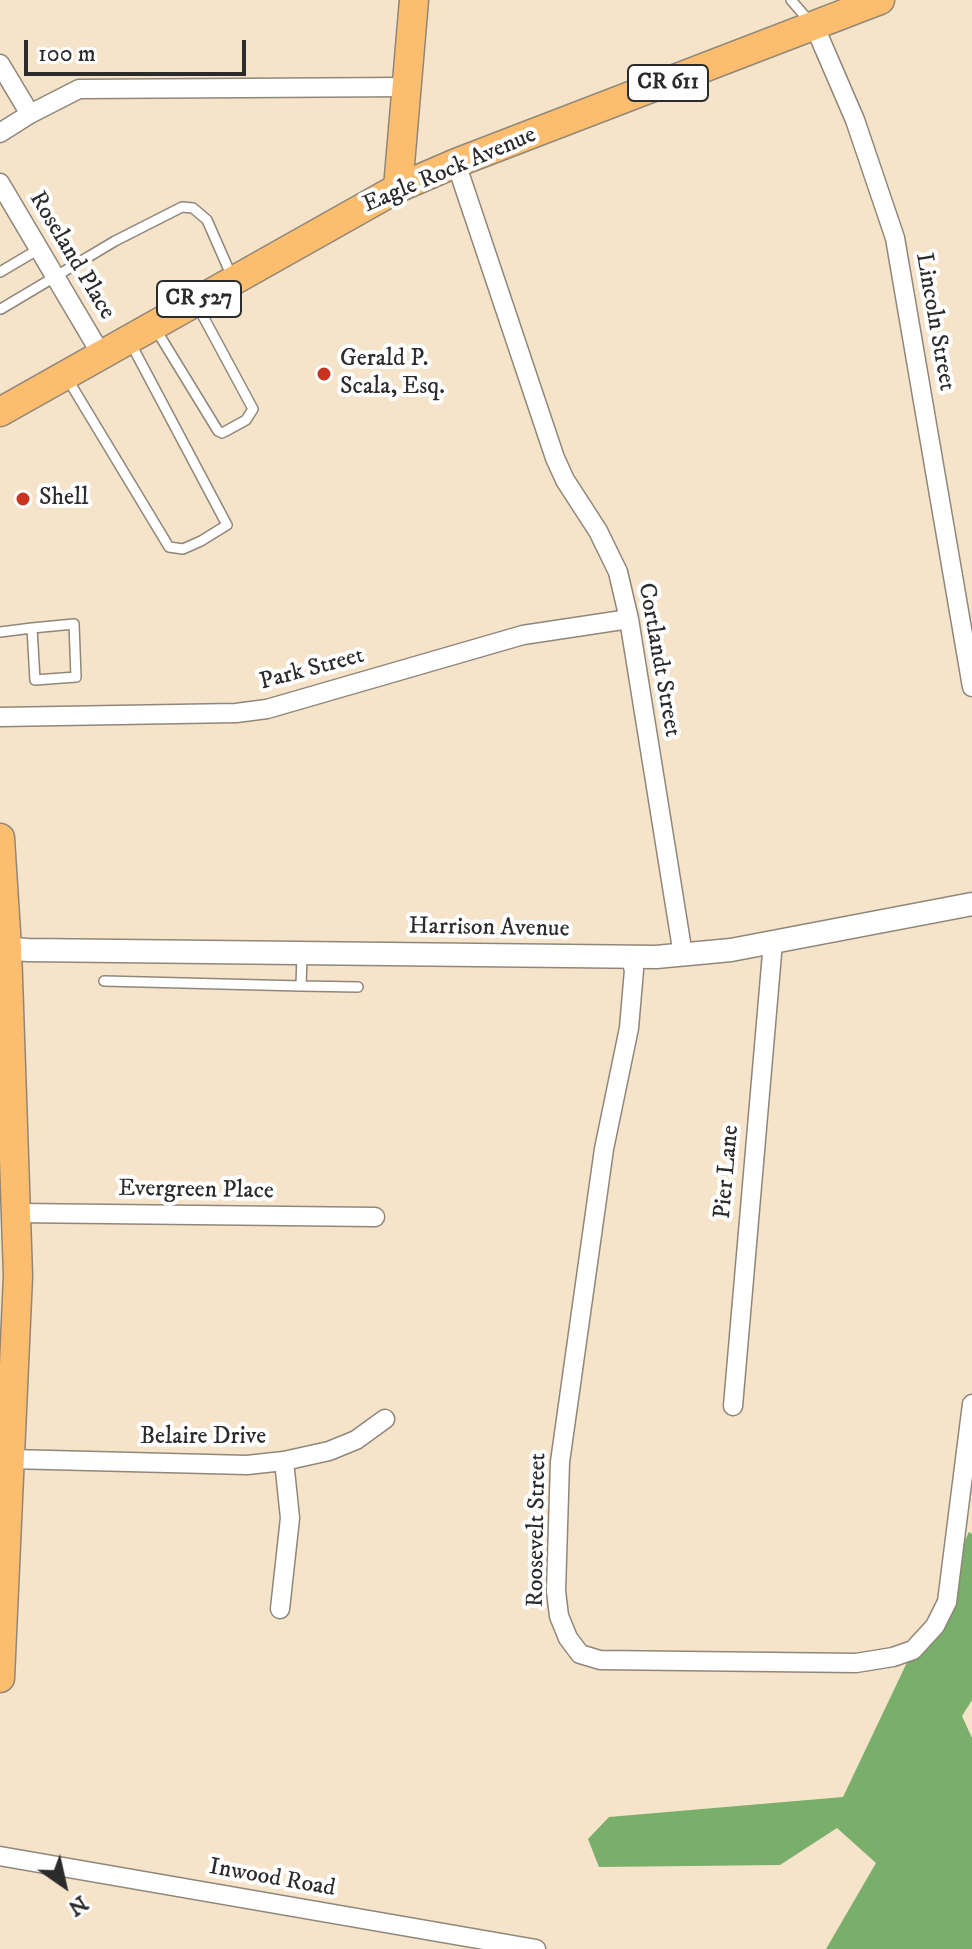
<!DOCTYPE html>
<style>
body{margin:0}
#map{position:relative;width:972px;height:1949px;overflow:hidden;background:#f5e3ca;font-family:"IM FELL DW Pica",serif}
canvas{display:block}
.north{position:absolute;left:24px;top:1845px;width:80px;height:80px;-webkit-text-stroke:6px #fff;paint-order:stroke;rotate:146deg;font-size:22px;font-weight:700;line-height:32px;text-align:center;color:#2b2b2b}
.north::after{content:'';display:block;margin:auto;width:28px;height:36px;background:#2b2b2b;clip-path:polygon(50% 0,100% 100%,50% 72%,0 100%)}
.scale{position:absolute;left:24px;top:40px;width:222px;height:36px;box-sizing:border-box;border:4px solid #2b2b2b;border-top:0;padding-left:10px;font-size:24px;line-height:28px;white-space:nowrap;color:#2b2b2b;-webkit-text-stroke:6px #fff;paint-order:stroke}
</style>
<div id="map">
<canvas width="972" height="1949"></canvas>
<div class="north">N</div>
<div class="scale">100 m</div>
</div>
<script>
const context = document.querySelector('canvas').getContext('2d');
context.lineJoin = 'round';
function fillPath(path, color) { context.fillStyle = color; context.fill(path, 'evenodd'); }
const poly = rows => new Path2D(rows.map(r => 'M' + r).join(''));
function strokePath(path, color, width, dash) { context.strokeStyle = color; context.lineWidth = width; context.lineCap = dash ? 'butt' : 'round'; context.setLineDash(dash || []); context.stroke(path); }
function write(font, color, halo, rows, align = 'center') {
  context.font = font + ' "IM FELL DW Pica",serif'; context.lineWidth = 8; context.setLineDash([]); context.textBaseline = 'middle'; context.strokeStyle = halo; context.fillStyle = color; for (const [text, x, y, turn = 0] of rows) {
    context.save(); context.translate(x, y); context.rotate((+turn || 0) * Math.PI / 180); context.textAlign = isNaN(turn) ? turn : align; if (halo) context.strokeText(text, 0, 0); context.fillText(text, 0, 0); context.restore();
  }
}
fillPath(poly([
 [969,1532,972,1534,972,1700,962,1716,972,1738,972,1949,826,1949,876,1863,837,1828,780,1865,599,1867,588,1839,609,1817,843,1797]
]), '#79ae6b');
const service = poly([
 [791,0,811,23],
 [0,272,39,249],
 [1,309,115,241,182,207,193,208,207,220,232,277],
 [155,328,218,431,222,433,226,431,246,420,253,409,197,305],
 [67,378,169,547,183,549,201,541,227,525,130,342],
 [0,632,32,628,74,624,76,677,35,680,32,628],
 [104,981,301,986,302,955],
 [301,986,358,987]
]);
const minor = poly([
 [814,25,855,120,895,238,972,687],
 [0,64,30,114],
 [0,133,30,114,79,89,407,87],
 [456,163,555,458,565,480,598,531,618,572,629,619,683,955],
 [0,183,101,354],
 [0,717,236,713,267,709,523,635,629,619],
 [630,957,634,970,629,1028,604,1149,560,1462,556,1591,559,1616,568,1638,580,1654,600,1660,856,1663,893,1657,913,1650,935,1626,947,1602,972,1404],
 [17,1213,375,1217],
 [733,1406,773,942],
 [10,1459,247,1465,284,1461,329,1451,356,1440,385,1419],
 [280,1609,290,1518,284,1461],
 [0,1856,536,1949]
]);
const tertiary = poly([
 [0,948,28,950,656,957,731,950,972,904]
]);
const primary = poly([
 [398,188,414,0],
 [0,412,398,188,456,163,880,0],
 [0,838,7,948,18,1276,0,1678]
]);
strokePath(service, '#90877a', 12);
strokePath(minor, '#90877a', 21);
strokePath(tertiary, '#90877a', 25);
strokePath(primary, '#90877a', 31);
strokePath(service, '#fff', 9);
strokePath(minor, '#fff', 18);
strokePath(tertiary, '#fff', 22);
strokePath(primary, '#fcbd6f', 28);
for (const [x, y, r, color] of [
 [324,374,8,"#c8321e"],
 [23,499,8,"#c8321e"]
]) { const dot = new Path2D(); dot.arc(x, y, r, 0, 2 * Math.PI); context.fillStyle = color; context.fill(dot); strokePath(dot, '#fff', 3); }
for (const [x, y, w] of [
 [668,83,80],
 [199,299,84]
]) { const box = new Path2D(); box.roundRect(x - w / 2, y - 18, w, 36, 6); context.fillStyle = '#fff'; context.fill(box); strokePath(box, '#2b2b2b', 2); }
write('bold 22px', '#2b2b2b', null, [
 ["CR 611",668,83],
 ["CR 527",199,299]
]);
write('24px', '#2b2b2b', '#fff', [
 ["Eagle Rock Avenue",450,171,-23],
 ["Roseland Place",71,256,59],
 ["Lincoln Street",934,322,80],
 ["Cortlandt Street",658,660,80],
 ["Park Street",312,670,-15],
 ["Harrison Avenue",489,929,1],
 ["Pier Lane",728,1172,-85],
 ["Evergreen Place",196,1191,1],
 ["Belaire Drive",203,1438],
 ["Roosevelt Street",538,1530,-89],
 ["Inwood Road",272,1879,10]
]);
write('24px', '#2b2b2b', '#fff', [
 ["Gerald P.",340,360],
 ["Scala, Esq.",340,388],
 ["Shell",39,499]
], 'left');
</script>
